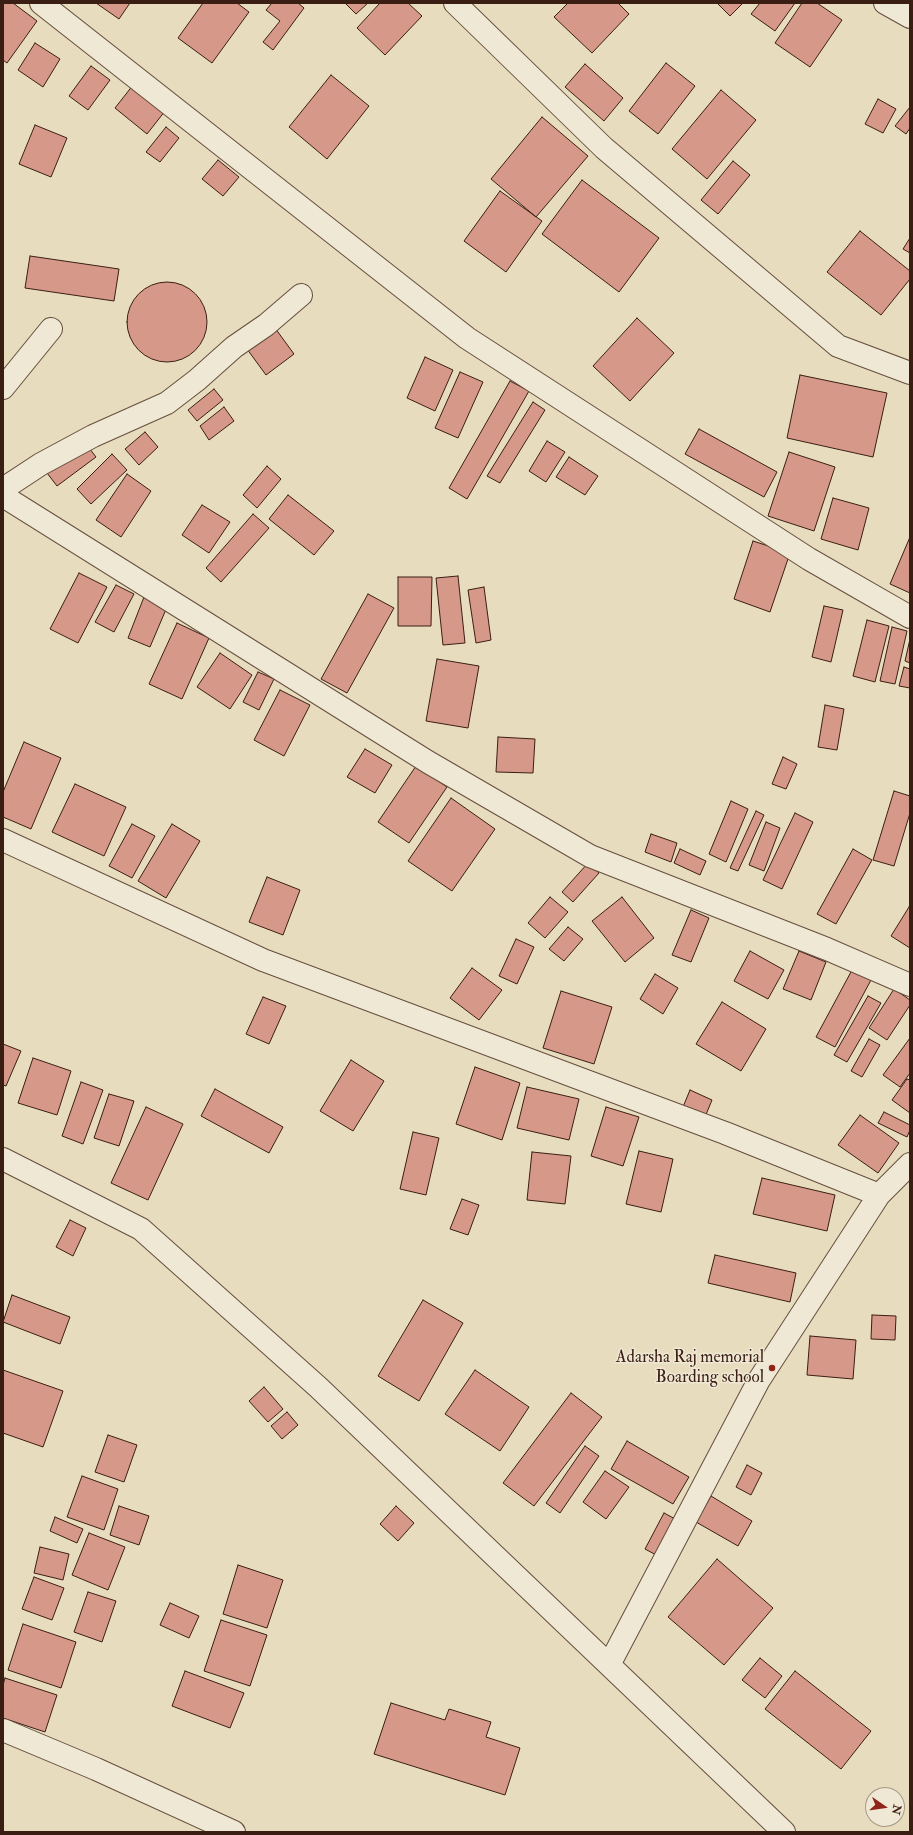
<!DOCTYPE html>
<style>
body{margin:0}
#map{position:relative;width:913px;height:1835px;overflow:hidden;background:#e7dcbe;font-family:"IM FELL Double Pica",serif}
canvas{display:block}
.frame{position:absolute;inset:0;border:4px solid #3b1e13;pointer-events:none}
.north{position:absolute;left:865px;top:1787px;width:40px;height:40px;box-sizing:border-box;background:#efe8d5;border:1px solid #a79787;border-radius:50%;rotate:103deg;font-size:11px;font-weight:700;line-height:16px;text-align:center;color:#3b1e13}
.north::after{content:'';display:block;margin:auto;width:14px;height:18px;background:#8f2418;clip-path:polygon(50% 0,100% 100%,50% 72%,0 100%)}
</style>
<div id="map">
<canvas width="913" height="1835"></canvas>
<div class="frame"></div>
<div class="north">N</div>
</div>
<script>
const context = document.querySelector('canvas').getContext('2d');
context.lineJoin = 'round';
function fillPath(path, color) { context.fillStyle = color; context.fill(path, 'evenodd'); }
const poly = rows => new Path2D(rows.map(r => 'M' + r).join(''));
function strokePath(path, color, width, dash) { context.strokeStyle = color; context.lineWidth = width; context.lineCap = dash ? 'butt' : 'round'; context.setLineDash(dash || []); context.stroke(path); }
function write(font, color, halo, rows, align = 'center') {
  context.font = font + ' "IM FELL Double Pica",serif'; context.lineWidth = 3; context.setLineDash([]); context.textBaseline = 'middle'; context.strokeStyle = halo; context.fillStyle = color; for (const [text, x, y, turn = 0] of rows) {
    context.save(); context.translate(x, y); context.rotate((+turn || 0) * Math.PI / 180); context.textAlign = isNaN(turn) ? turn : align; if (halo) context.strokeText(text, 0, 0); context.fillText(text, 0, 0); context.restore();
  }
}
const building = poly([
 [3,3,13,3,37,21,7,63,3,60,3,3],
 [96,3,130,3,119,19,96,3],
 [203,3,237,3,249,12,212,63,178,38,203,3],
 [272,3,298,3,304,8,273,50,263,42,280,21,266,10,272,3],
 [345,3,368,3,356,14,345,3],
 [380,3,408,3,422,16,385,55,357,28,380,3],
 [568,3,618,3,629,14,592,53,554,17,568,3],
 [717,3,743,3,730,16,717,3],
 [760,3,795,3,775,31,751,14,760,3],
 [802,3,817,3,842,20,810,67,775,43,802,3],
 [35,43,60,59,43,87,18,70,35,43],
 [666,63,695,86,658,134,629,111,666,63],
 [585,64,623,98,604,121,565,87,585,64],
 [91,66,110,80,88,110,69,96,91,66],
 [331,75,369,106,327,159,289,127,331,75],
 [137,80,169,106,147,134,115,108,137,80],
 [721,90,756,120,707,179,672,149,721,90],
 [878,99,896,109,883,133,865,124,878,99],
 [910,107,910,128,906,134,895,126,910,107],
 [542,117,588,156,536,217,491,179,542,117],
 [35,125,67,138,51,177,19,164,35,125],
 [166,127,179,138,160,162,146,152,166,127],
 [218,160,239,177,223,196,202,179,218,160],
 [733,161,750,175,718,214,701,200,733,161],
 [582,180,659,238,619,292,542,234,582,180],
 [500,191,542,221,506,272,464,241,500,191],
 [860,231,910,271,910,279,881,315,827,272,860,231],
 [910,238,910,253,903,249,910,238],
 [30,256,119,269,114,301,25,288,30,256],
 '127 322a40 40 0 1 1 80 0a40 40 0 1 1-80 0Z',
 [637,318,674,353,630,401,593,366,637,318],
 [275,328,294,354,266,375,247,349,275,328],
 [425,357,453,370,435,411,407,398,425,357],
 [460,372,483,382,458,438,435,428,460,372],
 [800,375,887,393,873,457,787,438,800,375],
 [510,381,529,391,467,499,449,488,510,381],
 [214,389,223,400,197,421,188,410,214,389],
 [533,402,545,410,500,483,487,476,533,402],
 [224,407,234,421,209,440,200,426,224,407],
 [699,429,777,472,764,497,685,454,699,429],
 [145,432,158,447,139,465,125,449,145,432],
 [547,441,565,452,546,482,529,471,547,441],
 [86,444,96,457,57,486,47,473,86,444],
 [789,452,835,467,814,531,768,516,789,452],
 [112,454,127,470,91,504,77,489,112,454],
 [569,457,598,476,585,495,556,477,569,457],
 [267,466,281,479,257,508,243,495,267,466],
 [127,474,151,491,121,537,96,520,127,474],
 [288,495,334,531,314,555,269,519,288,495],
 [833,498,869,508,858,550,821,539,833,498],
 [202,505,230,522,209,553,182,535,202,505],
 [253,514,269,528,221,582,206,568,253,514],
 [910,537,910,593,890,584,910,537],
 [753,541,790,553,770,612,734,599,753,541],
 [79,573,107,587,78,643,50,629,79,573],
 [458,576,465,643,443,645,436,578,458,576],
 [398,577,432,577,431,626,398,626,398,577],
 [116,585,134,594,114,632,95,622,116,585],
 [484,587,491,640,476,643,468,590,484,587],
 [368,594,394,608,347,693,321,679,368,594],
 [144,597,167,607,150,647,128,638,144,597],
 [824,606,843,610,831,662,812,657,824,606],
 [867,620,889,626,875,682,853,676,867,620],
 [177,623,209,638,182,699,149,684,177,623],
 [892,627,907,631,895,684,880,681,892,627],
 [910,639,910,663,905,661,910,639],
 [220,653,252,675,230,709,197,687,220,653],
 [437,659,479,666,468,728,426,721,437,659],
 [904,667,910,669,910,688,899,686,904,667],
 [258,672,274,679,259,710,243,702,258,672],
 [280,690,310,705,284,756,254,740,280,690],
 [825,705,844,709,837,750,818,747,825,705],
 [498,737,535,739,533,773,496,772,498,737],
 [24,742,61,758,31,829,3,817,3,792,24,742],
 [365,749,392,765,375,793,347,777,365,749],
 [783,757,797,764,786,789,772,784,783,757],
 [416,766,447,787,409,843,378,822,416,766],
 [75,784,126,807,104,856,52,832,75,784],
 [894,791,910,796,910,813,894,866,873,860,894,791],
 [451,798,495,829,452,891,408,861,451,798],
 [731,801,748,809,726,862,709,854,731,801],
 [756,811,764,815,738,871,730,868,756,811],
 [795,813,813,822,782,889,763,880,795,813],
 [766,822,780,828,764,871,749,865,766,822],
 [132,824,155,836,132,878,109,866,132,824],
 [172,824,200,841,166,898,138,881,172,824],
 [651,834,677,843,671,862,645,852,651,834],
 [680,849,706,861,700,875,674,863,680,849],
 [853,849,872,860,836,924,817,914,853,849],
 [588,863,599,873,573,902,562,892,588,863],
 [267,877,300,890,283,935,249,922,267,877],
 [550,897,568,912,545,938,528,923,550,897],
 [622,897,654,938,625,962,592,921,622,897],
 [909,907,910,908,910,948,891,936,909,907],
 [691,910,709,918,691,962,672,955,691,910],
 [568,927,583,939,564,961,549,949,568,927],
 [516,939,534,947,517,984,499,976,516,939],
 [750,951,784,970,768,999,734,981,750,951],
 [799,951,826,962,811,1000,783,989,799,951],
 [472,968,502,990,479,1020,450,998,472,968],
 [852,970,871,980,835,1047,816,1037,852,970],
 [655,974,678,988,663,1014,640,999,655,974],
 [894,989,910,1000,910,1005,887,1040,869,1028,894,989],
 [561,991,612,1007,594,1064,543,1048,561,991],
 [868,996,881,1003,847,1062,834,1055,868,996],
 [263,997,286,1006,269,1044,246,1034,263,997],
 [722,1002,766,1029,741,1071,696,1044,722,1002],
 [910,1038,910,1073,900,1087,883,1075,910,1038],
 [869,1039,880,1045,862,1077,851,1071,869,1039],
 [3,1044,21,1051,6,1086,3,1085,3,1044],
 [33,1058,71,1071,57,1115,18,1103,33,1058],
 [351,1060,384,1081,353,1131,320,1111,351,1060],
 [475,1067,520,1083,502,1140,456,1124,475,1067],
 [907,1079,910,1080,910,1113,892,1100,907,1079],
 [81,1082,103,1090,83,1144,62,1136,81,1082],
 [527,1087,579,1099,569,1140,517,1128,527,1087],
 [215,1089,283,1127,269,1153,201,1116,215,1089],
 [690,1090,712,1100,705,1117,683,1107,690,1090],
 [109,1094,134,1101,119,1146,94,1138,109,1094],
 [146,1107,183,1124,148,1200,111,1183,146,1107],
 [606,1107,639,1117,623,1166,591,1156,606,1107],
 [884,1112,910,1125,910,1130,907,1137,878,1123,884,1112],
 [860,1115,899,1143,878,1173,838,1145,860,1115],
 [413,1132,439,1138,426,1195,400,1189,413,1132],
 [639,1151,673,1159,661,1212,626,1204,639,1151],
 [532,1152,571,1156,565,1204,527,1200,532,1152],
 [762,1178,835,1195,827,1231,753,1214,762,1178],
 [462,1199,479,1205,468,1235,450,1229,462,1199],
 [70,1220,86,1228,73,1256,56,1247,70,1220],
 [715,1255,796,1273,790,1302,708,1283,715,1255],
 [12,1295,70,1317,60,1344,3,1322,12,1295],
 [423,1300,463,1323,419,1401,378,1376,423,1300],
 [872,1315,896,1316,895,1340,871,1339,872,1315],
 [810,1336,856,1340,853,1379,807,1375,810,1336],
 [3,1370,63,1391,43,1447,3,1433,3,1370],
 [475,1370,529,1407,500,1451,445,1414,475,1370],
 [264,1387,283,1409,268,1422,249,1401,264,1387],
 [571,1393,602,1417,534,1506,503,1483,571,1393],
 [287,1412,298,1425,282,1439,271,1426,287,1412],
 [108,1435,137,1445,124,1482,95,1472,108,1435],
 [627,1441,689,1477,673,1504,611,1469,627,1441],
 [585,1446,599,1456,560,1513,546,1503,585,1446],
 [747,1465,762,1473,751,1495,736,1487,747,1465],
 [605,1471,629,1487,606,1519,583,1502,605,1471],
 [82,1476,118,1489,104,1530,67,1517,82,1476],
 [711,1496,752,1521,738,1546,696,1522,711,1496],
 [119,1506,149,1516,139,1545,110,1535,119,1506],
 [396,1506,414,1523,398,1541,380,1524,396,1506],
 [664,1513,679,1521,660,1557,645,1549,664,1513],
 [55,1517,83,1529,77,1543,50,1531,55,1517],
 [89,1533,125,1547,108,1590,72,1575,89,1533],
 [40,1547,69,1554,63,1580,34,1573,40,1547],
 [717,1559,773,1608,724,1665,668,1617,717,1559],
 [238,1565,283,1580,267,1628,223,1614,238,1565],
 [34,1577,64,1588,52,1620,22,1609,34,1577],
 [88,1592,116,1601,102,1642,74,1632,88,1592],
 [170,1603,199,1616,189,1638,160,1625,170,1603],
 [221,1620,267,1635,250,1686,204,1671,221,1620],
 [23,1624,76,1642,61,1688,8,1670,23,1624],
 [760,1658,782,1676,765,1698,742,1680,760,1658],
 [185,1671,244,1693,230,1728,172,1706,185,1671],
 [795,1671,871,1731,841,1769,765,1709,795,1671],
 [5,1678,57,1695,45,1732,3,1718,3,1685,5,1678],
 [391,1703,445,1720,449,1709,491,1722,486,1737,520,1748,505,1795,374,1754,391,1703]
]);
fillPath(building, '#d59889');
strokePath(building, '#3b1e13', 1);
const minor = poly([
 [41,3,467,338,809,559,910,617],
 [455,3,604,148,838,346,910,373],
 [885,3,910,17],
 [3,388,51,329],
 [3,489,41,464,93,436,167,403,197,380,234,347,266,325,301,295],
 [3,496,428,762,590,856,827,949,910,985],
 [3,840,263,960,725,1133,879,1195],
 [3,1159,141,1229,318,1387,784,1832],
 [609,1665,759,1380,879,1195,910,1164],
 [3,1730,96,1769,234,1832]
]);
strokePath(minor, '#664e3e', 24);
strokePath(minor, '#efe8d5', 22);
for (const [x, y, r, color] of [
 [772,1368,4,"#8f2418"]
]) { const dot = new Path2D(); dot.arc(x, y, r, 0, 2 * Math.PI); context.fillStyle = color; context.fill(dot); strokePath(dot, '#efe8d5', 1.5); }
write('17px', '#3b1e13', '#efe8d5', [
 ["Adarsha Raj memorial",764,1358],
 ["Boarding school",764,1378]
], 'right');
</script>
